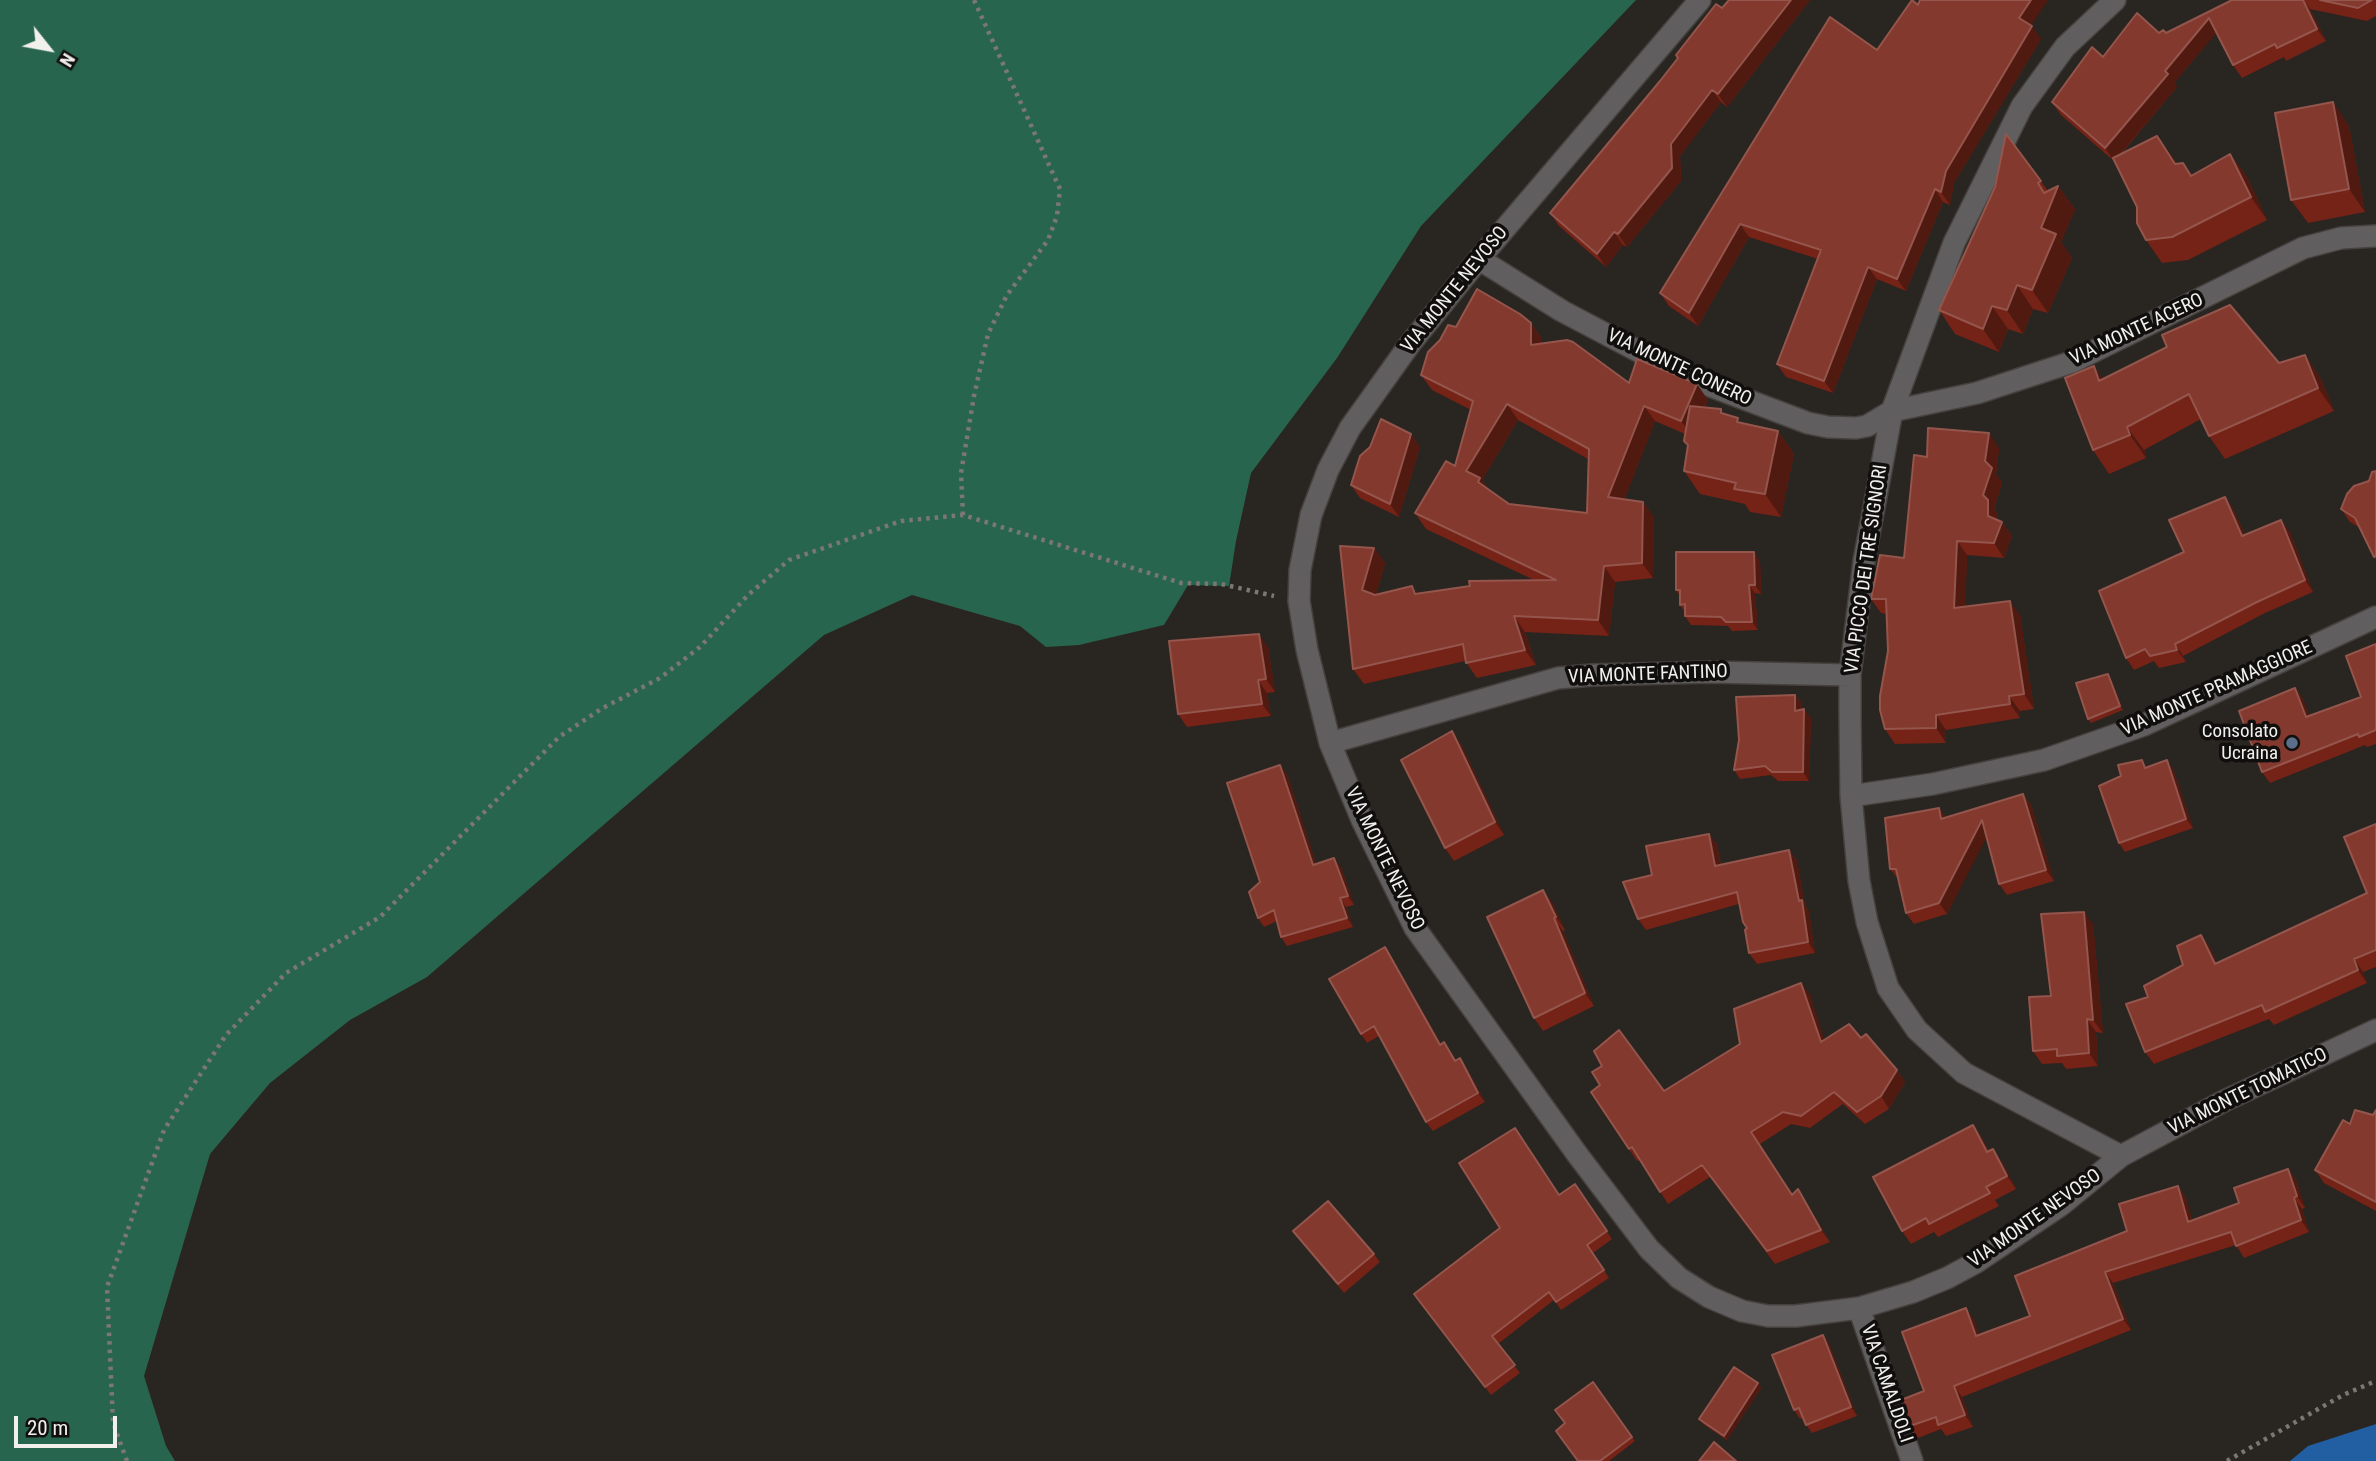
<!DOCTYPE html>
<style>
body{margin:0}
#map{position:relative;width:2376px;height:1461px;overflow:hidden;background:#292521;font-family:"Roboto Condensed",sans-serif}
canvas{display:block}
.north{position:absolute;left:14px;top:14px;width:70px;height:70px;-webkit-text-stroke:5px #100f0d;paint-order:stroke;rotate:121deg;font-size:19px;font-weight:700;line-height:28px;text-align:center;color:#f2f0ed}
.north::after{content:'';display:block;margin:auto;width:24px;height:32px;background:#f2f0ed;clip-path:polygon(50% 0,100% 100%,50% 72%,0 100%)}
.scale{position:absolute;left:14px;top:1416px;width:103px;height:32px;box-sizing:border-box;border:4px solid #f2f0ed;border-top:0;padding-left:9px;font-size:21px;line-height:24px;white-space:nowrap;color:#f2f0ed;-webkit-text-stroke:5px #100f0d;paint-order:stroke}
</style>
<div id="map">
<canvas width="2376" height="1461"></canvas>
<div class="north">N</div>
<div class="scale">20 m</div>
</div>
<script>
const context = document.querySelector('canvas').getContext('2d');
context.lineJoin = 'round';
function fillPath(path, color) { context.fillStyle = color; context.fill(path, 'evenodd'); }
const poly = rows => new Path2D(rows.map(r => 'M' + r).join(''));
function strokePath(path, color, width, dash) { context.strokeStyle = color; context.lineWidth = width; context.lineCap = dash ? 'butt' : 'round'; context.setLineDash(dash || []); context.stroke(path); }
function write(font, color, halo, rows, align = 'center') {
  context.font = font + ' "Roboto Condensed",sans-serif'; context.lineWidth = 7; context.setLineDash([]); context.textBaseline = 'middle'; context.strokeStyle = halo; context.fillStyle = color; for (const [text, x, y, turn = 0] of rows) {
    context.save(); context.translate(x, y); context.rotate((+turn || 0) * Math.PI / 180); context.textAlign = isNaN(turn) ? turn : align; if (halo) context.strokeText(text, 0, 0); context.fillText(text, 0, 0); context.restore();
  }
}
fillPath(poly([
 [0,0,1636,0,1421,226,1337,358,1251,473,1236,541,1229,586,1188,585,1164,625,1079,645,1046,647,1020,626,912,595,824,635,427,977,350,1020,270,1083,210,1154,144,1376,166,1446,175,1461,0,1461]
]), '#28654e');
fillPath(poly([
 [2376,1424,2376,1461,2290,1461,2308,1446]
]), '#225ea2');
const minor = poly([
 [1700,0,1479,259,1410,344,1350,428,1328,470,1311,515,1300,570,1299,601,1307,650,1330,743,1362,820,1415,928,1577,1154,1649,1249,1679,1278,1709,1297,1742,1311,1768,1316,1796,1316,1859,1308,1913,1292,1947,1278,1975,1263,2061,1205,2121,1156,2224,1101,2376,1030],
 [2115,0,2065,47,2022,106,1954,243,1913,354,1892,411,1864,561,1850,675,1850,715,1851,796,1859,881,1867,922,1888,988,1917,1030,1964,1073,2121,1156],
 [1479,259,1562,311,1655,360,1705,384,1808,423,1828,427,1856,428,1867,426,1892,411,1977,393,2072,362,2303,248,2341,238,2376,236],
 [1330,743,1558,678,1592,675,1710,672,1850,675],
 [1851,796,1933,784,2044,760,2144,725,2376,617],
 [1859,1308,1912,1461]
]);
strokePath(minor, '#45413e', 24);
strokePath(poly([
 [963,515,961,473,974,396,988,334,1007,295,1048,240,1057,216,1060,189,974,0],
 [127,1461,113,1423,107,1287,164,1130,226,1035,286,973,380,917,559,737,601,709,660,678,700,647,748,595,789,560,901,521,963,515,1181,583,1221,584,1274,596],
 [2227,1461,2343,1395,2376,1381]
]), '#7b7874', 4.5, [3.5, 5]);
strokePath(minor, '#615e5f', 21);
fillPath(poly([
 [1729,0,1810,0,1727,107,1721,102,1680,156,1681,181,1627,247,1623,245,1606,267,1559,226,1550,213],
 [2232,0,2376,0,2376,16,2367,21,2310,9,2326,41,2286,61,2284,57,2242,78,2233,65,2216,33,2174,83,2177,87,2120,155,2177,164,2183,163,2192,175,2230,154,2247,177,2267,220,2188,260,2162,263,2146,240,2137,207,2114,161,2061,115,2052,102,2103,57,2159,33,2166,33],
 [1918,5,2031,26,2041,39,1954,183,1950,205,1943,202,1906,291,1877,279,1833,393,1786,377,1777,364,1818,259,1749,237,1698,326,1669,306,1660,293],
 [2349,126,2365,212,2308,223,2291,200],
 [2006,134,2048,191,2058,186,2075,209,2061,242,2072,258,2048,313,2033,309,2023,334,2008,329,1999,352,1955,334,1939,310,1995,187],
 [1531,323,1542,339,1542,344,1629,383,1708,400,1705,407,1724,414,1741,423,1778,431,1794,454,1781,517,1750,512,1745,504,1700,494,1684,471,1688,446,1684,441,1685,434,1655,421,1624,500,1643,502,1654,518,1653,578,1615,582,1609,636,1525,632,1536,665,1477,678,1465,661,1364,684,1353,669,1374,548,1385,563,1376,595,1417,593,1534,580,1426,529,1415,513,1455,466,1471,410,1432,390,1421,375,1440,340,1456,327],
 [1518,420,1588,459,1587,513,1509,504,1489,490,1482,480],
 [2305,355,2321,379,2334,411,2225,459,2209,436,2201,419,2144,450,2146,458,2109,474,2093,450,2103,379,2279,363],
 [1411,434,1420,447,1399,517,1360,498,1351,485],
 [1999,448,1996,474,2002,483,1994,509,1998,515,1998,520,2002,522,2012,536,2004,558,1967,555,1965,607,2020,615,2034,709,2020,711,2020,718,1946,730,1946,743,1895,744,1885,729,1888,651,1887,614,1881,613,1871,599,1904,558,1927,457],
 [2376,471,2376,560,2360,528,2350,522,2341,509,2369,481],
 [2225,497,2233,509,2245,535,2290,532,2313,592,2265,613,2183,656,2186,662,2159,668,2154,661,2134,670,2126,658,2184,552],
 [1760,561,1761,594,1755,593,1758,630,1732,631,1728,626,1691,625,1685,616,1685,612,1680,605,1680,596,1676,590],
 [2376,644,2376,744,2367,747,2365,745,2270,783,2262,772,2295,688,2303,699,2309,716,2361,697],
 [1268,647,1275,692,1267,693,1271,716,1187,727,1178,714],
 [2108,674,2111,679,2123,710,2091,723,2088,719],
 [1795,695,1802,704,1801,710,1811,718,1809,781,1778,781,1771,775,1740,779,1734,770],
 [1461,744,1504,835,1454,861,1445,848],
 [2147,767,2173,769,2193,828,2125,852,2119,843],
 [1287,774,1316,864,1341,867,1354,905,1346,907,1353,927,1287,946,1281,937,1277,921,1264,927,1258,918,1260,882],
 [2023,794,2031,805,2054,881,2007,895,1999,884,1986,837,1947,914,1914,924,1906,913,1899,880,1890,869,1939,808,1946,818],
 [2376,824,2376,967,2363,972,2367,983,2274,1025,2269,1019,2154,1064,2145,1052,2148,997,2183,965,2201,935,2210,948,2217,963,2367,893],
 [1709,834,1717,845,1721,865,1789,850,1797,861,1805,905,1809,911,1815,953,1757,964,1749,953,1747,928,1739,904,1646,930,1638,919,1652,875],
 [1552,902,1565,930,1563,931,1594,1006,1543,1031,1534,1018],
 [2093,924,2103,1033,2096,1032,2098,1066,2066,1069,2062,1063,2042,1064,2033,1051],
 [1391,956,1441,1044,1444,1042,1456,1060,1466,1067,1485,1102,1433,1131,1426,1122,1379,1036,1367,1043,1361,1034],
 [1810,995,1824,1040,1861,1038,1897,1070,1905,1082,1889,1109,1865,1124,1843,1104,1810,1128,1791,1124,1760,1144,1792,1194,1798,1189,1806,1202,1830,1242,1775,1264,1710,1177,1668,1204,1640,1160,1637,1161,1591,1092,1664,1091,1740,1044],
 [2376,1110,2376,1211,2324,1183,2315,1170,2350,1124,2373,1115],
 [1973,1125,1982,1138,1989,1151,1993,1149,2002,1162,2016,1189,1995,1200,1999,1206,1938,1237,1934,1232,1911,1244,1902,1231],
 [2288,1169,2296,1180,2305,1208,2302,1209,2309,1232,2244,1258,2236,1245,2113,1283,2131,1330,1962,1397,1973,1427,1946,1436,1941,1429,1918,1438,1910,1426,1924,1391,1974,1320,1979,1335,2030,1316,2178,1186,2186,1198,2192,1220,2239,1203],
 [1575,1184,1612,1239,1593,1253,1609,1278,1561,1310,1554,1300,1498,1344,1520,1373,1491,1395,1420,1302,1500,1228,1559,1195],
 [1293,1231,1374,1254,1380,1262,1344,1293],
 [1823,1335,1829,1344,1857,1416,1812,1433,1806,1425,1803,1417,1800,1419,1794,1410],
 [1593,1382,1635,1441,1609,1461,1578,1461,1565,1423],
 [1758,1383,1761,1388,1727,1440,1703,1424,1699,1419]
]), '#752217');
fillPath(poly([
 [1791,0,1810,0,1727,107,1718,94],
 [2031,0,2048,0,2028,30,2019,18],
 [2303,0,2310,9,2326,41,2317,29],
 [2209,18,2218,31,2174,83,2177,87,2114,161,2105,148,2165,71],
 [2032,26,2041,39,1954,183,1950,205,1941,192,1946,171],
 [1712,90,1721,102,1680,156,1681,181,1627,247,1618,234,1671,144],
 [2333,102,2349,126,2365,212,2349,189],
 [2157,136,2174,159,2191,187,2175,164],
 [2230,154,2247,177,2267,220,2251,197],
 [2058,186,2075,209,2061,242,2072,258,2048,313,2032,290,2041,228],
 [1935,189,1943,202,1906,291,1897,279],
 [1740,224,1749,237,1698,326,1689,313],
 [1614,232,1623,245,1606,267,1597,254],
 [1868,267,1877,279,1833,393,1824,381],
 [2017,285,2033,309,2023,334,2007,310],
 [1992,306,2008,329,1999,352,1983,329],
 [1531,323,1542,339,1542,361,1531,345],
 [2305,355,2321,379,2334,411,2318,388],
 [2094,366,2110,389,2099,381],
 [1697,384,1708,400,1692,436,1681,421],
 [1507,404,1518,420,1482,480,1491,493,1489,498,1466,471],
 [1644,406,1655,421,1619,513,1608,497],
 [2127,427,2144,450,2146,458,2130,435],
 [1778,431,1794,454,1781,517,1765,494],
 [1989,433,1999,448,1996,474,2002,483,1994,509,1998,515,1998,530,1988,516,1983,495,1985,461],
 [1411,434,1420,447,1399,517,1390,504],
 [2225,497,2233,509,2251,548,2242,536],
 [1643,502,1654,518,1653,578,1642,563],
 [2281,520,2290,532,2313,592,2305,580],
 [2002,522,2012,536,2004,558,1994,543],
 [1957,541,1967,555,1965,623,1954,608],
 [1374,548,1385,563,1373,605,1362,590],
 [1754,552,1760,561,1761,594,1755,585],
 [1604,566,1615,582,1609,636,1598,620],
 [1749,585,1755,593,1758,630,1752,622],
 [2010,601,2020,615,2034,709,2024,694],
 [1514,616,1525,632,1536,665,1525,650],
 [1259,634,1268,647,1275,692,1266,679],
 [2175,644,2183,656,2186,662,2177,650],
 [2108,674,2111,679,2123,710,2120,706],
 [1258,680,1267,693,1271,716,1262,704],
 [2295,688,2303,699,2314,728,2306,717],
 [1795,695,1802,704,1801,719,1795,711],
 [2009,696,2020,711,2020,718,2010,704],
 [1804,709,1811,718,1809,781,1803,772],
 [1936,715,1946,730,1946,743,1936,728],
 [1452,731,1461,744,1504,835,1495,822],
 [2167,760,2173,769,2193,828,2186,819],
 [1280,765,1287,774,1319,873,1313,865],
 [2023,794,2031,805,2054,881,2046,870],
 [1939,808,1947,819,1941,819],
 [1982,820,1990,831,1947,914,1939,903],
 [1709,834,1717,845,1723,877,1715,866],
 [1789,850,1797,861,1805,905,1809,911,1815,953,1808,942],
 [1334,858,1341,867,1354,905,1348,896],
 [1543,890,1552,902,1565,930,1556,917],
 [1340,898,1346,907,1353,927,1347,918],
 [2084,912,2093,924,2103,1033,2093,1020],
 [1554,918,1563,931,1594,1006,1585,993],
 [2201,935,2210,948,2224,977,2215,964],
 [1385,947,1391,956,1446,1053,1440,1045],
 [2354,959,2363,972,2367,983,2358,970],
 [1801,983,1810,995,1829,1054,1821,1042],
 [2087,1019,2096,1032,2098,1066,2089,1053],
 [1460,1058,1466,1067,1485,1102,1478,1093],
 [1897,1070,1905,1082,1889,1109,1881,1096],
 [1973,1125,1982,1138,1996,1165,1987,1152],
 [1993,1149,2002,1162,2016,1189,2007,1176],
 [2288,1169,2296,1180,2305,1208,2297,1196],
 [2178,1186,2186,1198,2196,1233,2188,1222],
 [1798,1189,1806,1202,1830,1242,1821,1230],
 [2294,1198,2302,1209,2309,1232,2301,1220],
 [2105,1272,2113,1283,2131,1330,2123,1319],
 [1966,1308,1974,1320,1984,1347,1976,1336],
 [1823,1335,1829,1344,1857,1416,1851,1407],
 [1758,1383,1761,1388,1727,1440,1724,1436],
 [1954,1386,1962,1397,1973,1427,1965,1415]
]), '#511a11');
const building = poly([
 [1729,0,1791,0,1718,94,1712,90,1671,144,1672,168,1618,234,1614,232,1597,254,1550,213,1660,81,1678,58,1676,55,1716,4,1722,8,1729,0],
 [1912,0,1918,5,1920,0,2031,0,2019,18,2032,26,1946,171,1941,192,1935,189,1897,279,1868,267,1824,381,1777,364,1821,250,1740,224,1689,313,1660,293,1830,17,1877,50,1912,0],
 [2232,0,2303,0,2317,29,2277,48,2275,44,2233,65,2209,18,2165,71,2168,74,2105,148,2052,102,2092,47,2103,57,2137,13,2159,33,2163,30,2166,33,2232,0],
 [2320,0,2372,0,2358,8,2320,0],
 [2333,102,2349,189,2291,200,2275,113,2333,102],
 [2006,134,2041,181,2038,183,2044,193,2058,186,2041,228,2056,234,2032,290,2017,285,2007,310,1992,306,1983,329,1939,310,1995,187,2006,134],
 [2157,136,2175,164,2183,163,2191,176,2230,154,2251,197,2172,237,2146,240,2137,223,2137,207,2113,158,2157,136],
 [1477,289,1520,314,1531,323,1531,345,1567,340,1573,342,1629,383,1637,359,1697,384,1681,421,1644,406,1608,497,1643,502,1642,563,1604,566,1598,620,1514,616,1525,650,1466,663,1463,644,1353,669,1340,546,1374,548,1362,590,1375,595,1412,586,1415,594,1470,586,1469,581,1556,580,1415,513,1446,461,1455,466,1473,401,1421,375,1428,352,1440,340,1448,325,1456,327,1477,289],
 [1507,404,1589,449,1587,513,1509,504,1478,482,1480,478,1466,471,1507,404],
 [2230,305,2279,363,2305,355,2318,388,2209,436,2189,394,2127,427,2130,435,2093,450,2065,378,2094,366,2099,381,2167,347,2162,335,2230,305],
 [1690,406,1721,409,1721,413,1738,418,1737,422,1778,431,1765,494,1734,489,1736,483,1684,471,1688,445,1684,441,1690,406],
 [1381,419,1411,434,1390,504,1351,485,1360,456,1370,447,1381,419],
 [1928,428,1989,433,1985,461,1992,468,1983,495,1988,500,1988,516,2002,522,1994,543,1957,541,1954,608,2010,601,2024,694,2009,696,2010,704,1936,715,1936,728,1885,729,1880,710,1880,696,1888,651,1886,599,1871,599,1880,555,1904,558,1914,455,1927,457,1928,428],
 [2376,471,2376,556,2374,557,2355,518,2341,509,2347,494,2354,486,2369,481,2372,472,2376,471],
 [2225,497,2242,536,2281,520,2305,580,2257,602,2175,644,2177,650,2150,656,2145,649,2126,658,2099,591,2184,552,2169,520,2225,497],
 [1676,552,1754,552,1755,585,1749,585,1752,622,1726,622,1721,617,1685,616,1685,604,1680,605,1680,590,1676,590,1676,552],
 [1259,634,1266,679,1258,680,1262,704,1178,714,1169,641,1259,634],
 [2376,644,2376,730,2359,737,2358,734,2262,772,2239,711,2295,688,2306,717,2361,697,2346,656,2376,644],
 [2108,674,2120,706,2088,719,2076,683,2108,674],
 [1795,695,1795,711,1804,709,1803,772,1772,772,1765,766,1734,770,1739,740,1736,697,1795,695],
 [1452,731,1495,822,1445,848,1401,760,1452,731],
 [2142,760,2145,768,2167,760,2186,819,2119,843,2099,786,2121,776,2118,765,2142,760],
 [1280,765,1313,865,1334,858,1348,896,1340,898,1347,918,1281,937,1274,910,1258,918,1249,892,1260,882,1227,783,1280,765],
 [2023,794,2046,870,1999,884,1982,820,1939,903,1906,913,1896,869,1890,869,1885,818,1939,808,1941,819,2023,794],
 [2376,824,2376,950,2354,959,2358,970,2265,1012,2262,1005,2145,1052,2126,1004,2148,997,2144,986,2183,965,2177,946,2201,935,2215,964,2367,893,2344,837,2376,824],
 [1709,834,1715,866,1789,850,1799,901,1802,900,1808,942,1749,953,1745,930,1747,928,1743,922,1737,892,1638,919,1623,882,1652,875,1646,846,1709,834],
 [1543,890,1556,917,1554,918,1585,993,1534,1018,1487,917,1543,890],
 [2084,912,2093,1020,2087,1019,2089,1053,2057,1056,2057,1049,2033,1051,2029,997,2051,996,2041,914,2084,912],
 [1385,947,1440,1045,1444,1042,1455,1061,1460,1058,1478,1093,1426,1122,1374,1026,1361,1034,1329,979,1385,947],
 [1801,983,1821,1042,1849,1024,1861,1038,1866,1034,1897,1070,1881,1096,1857,1112,1834,1092,1801,1116,1783,1112,1751,1132,1792,1195,1798,1189,1821,1230,1767,1251,1702,1165,1660,1192,1632,1147,1629,1149,1591,1092,1600,1085,1592,1072,1602,1066,1594,1051,1619,1030,1664,1091,1740,1044,1734,1009,1801,983],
 [2355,1110,2373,1115,2376,1110,2376,1202,2315,1170,2343,1120,2350,1124,2355,1110],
 [1973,1125,1987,1152,1993,1149,2007,1176,1986,1187,1990,1193,1929,1224,1926,1218,1902,1231,1873,1177,1973,1125],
 [1515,1128,1559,1195,1575,1184,1607,1231,1587,1245,1604,1270,1556,1302,1549,1292,1492,1336,1515,1365,1485,1387,1414,1294,1500,1228,1459,1163,1515,1128],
 [2288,1169,2297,1196,2294,1198,2301,1220,2236,1246,2231,1232,2105,1272,2123,1319,1954,1386,1965,1415,1938,1425,1936,1417,1910,1426,1901,1400,1924,1391,1902,1332,1966,1308,1976,1336,2030,1316,2015,1276,2127,1231,2119,1204,2178,1186,2188,1222,2239,1203,2234,1188,2288,1169],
 [1328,1201,1374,1254,1338,1284,1293,1231,1328,1201],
 [1823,1335,1851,1407,1806,1425,1799,1408,1794,1410,1772,1355,1823,1335],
 [1734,1367,1758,1383,1724,1436,1699,1419,1734,1367],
 [1593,1382,1632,1437,1600,1461,1578,1461,1556,1431,1565,1423,1555,1410,1593,1382],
 [1714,1442,1736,1461,1699,1461,1714,1442]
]);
fillPath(building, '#83392e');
strokePath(building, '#94554c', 2);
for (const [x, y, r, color] of [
 [2292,743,7,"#5c6f8a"]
]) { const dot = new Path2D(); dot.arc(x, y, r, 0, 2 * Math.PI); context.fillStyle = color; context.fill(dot); strokePath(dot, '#100f0d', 2.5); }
write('19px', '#f2f0ed', '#100f0d', [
 ["VIA MONTE NEVOSO",1455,290,-51],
 ["VIA MONTE ACERO",2137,330,-25],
 ["VIA MONTE CONERO",1679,368,25],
 ["VIA PICCO DEI TRE SIGNORI",1867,569,-82],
 ["VIA MONTE FANTINO",1648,675,-2],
 ["VIA MONTE PRAMAGGIORE",2217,689,-24],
 ["VIA MONTE NEVOSO",1384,859,64],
 ["VIA MONTE TOMATICO",2248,1092,-26],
 ["VIA MONTE NEVOSO",2035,1219,-35],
 ["VIA CAMALDOLI",1886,1384,71]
]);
write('19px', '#f2f0ed', '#100f0d', [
 ["Consolato",2278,732],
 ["Ucraina",2278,754]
], 'right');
</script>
